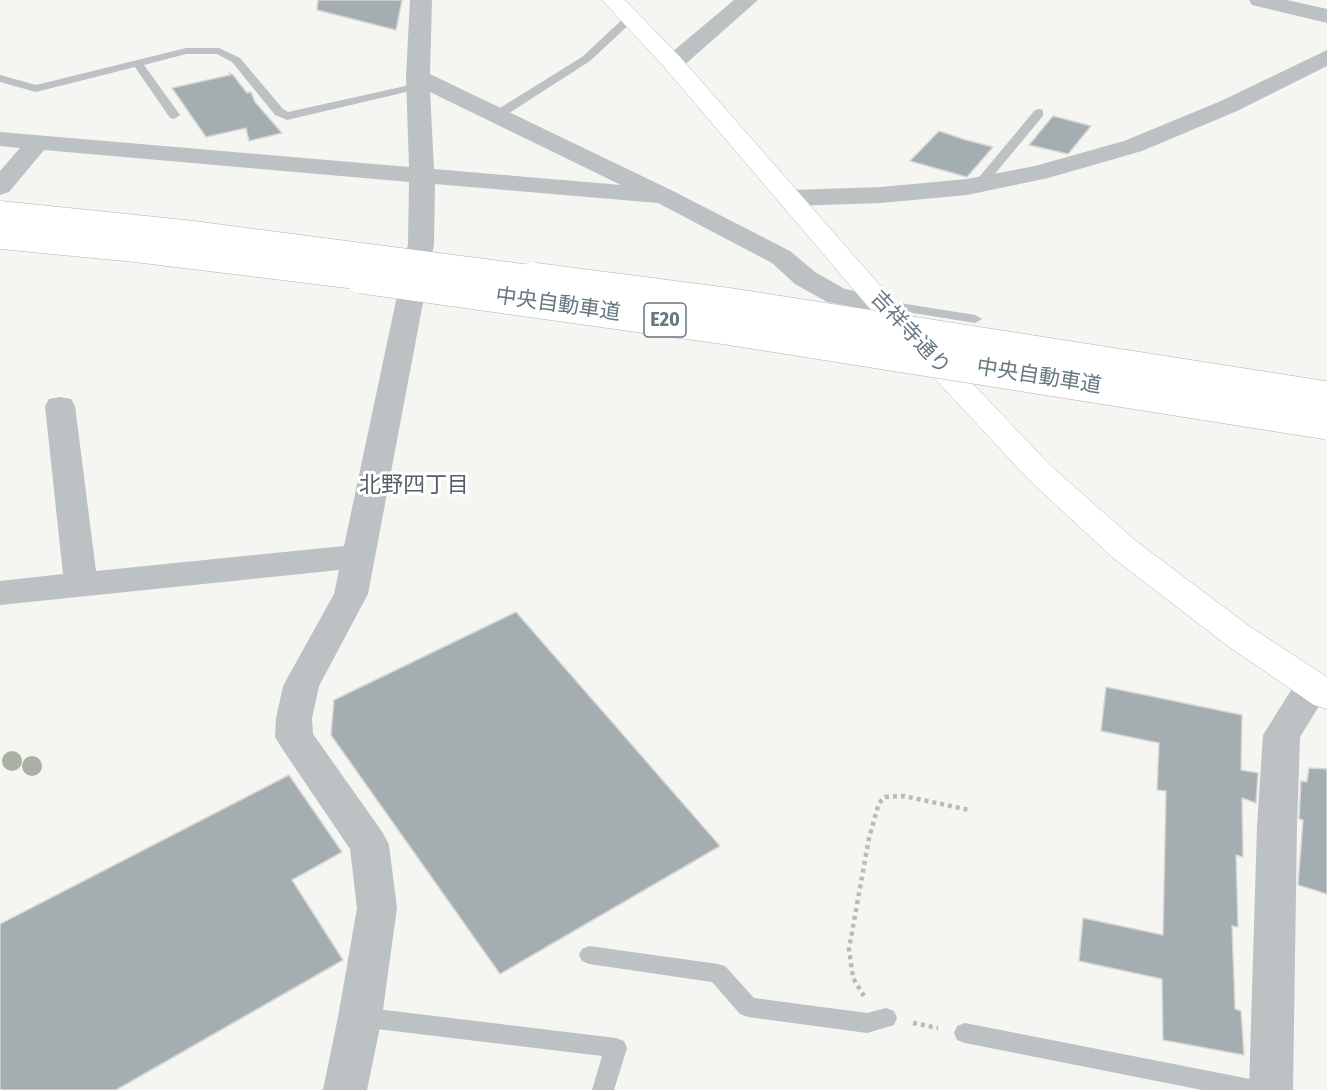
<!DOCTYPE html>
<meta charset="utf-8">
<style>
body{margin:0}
canvas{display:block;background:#f5f5f2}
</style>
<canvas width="1327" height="1090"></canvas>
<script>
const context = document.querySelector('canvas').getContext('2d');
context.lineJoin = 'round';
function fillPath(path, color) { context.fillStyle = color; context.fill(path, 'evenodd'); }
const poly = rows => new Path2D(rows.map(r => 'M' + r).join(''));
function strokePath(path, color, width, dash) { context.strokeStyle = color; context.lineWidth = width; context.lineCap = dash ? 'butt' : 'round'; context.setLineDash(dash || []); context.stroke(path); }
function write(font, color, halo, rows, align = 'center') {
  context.font = font + ' "Fira Sans Condensed","Noto Sans JP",sans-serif'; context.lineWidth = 6; context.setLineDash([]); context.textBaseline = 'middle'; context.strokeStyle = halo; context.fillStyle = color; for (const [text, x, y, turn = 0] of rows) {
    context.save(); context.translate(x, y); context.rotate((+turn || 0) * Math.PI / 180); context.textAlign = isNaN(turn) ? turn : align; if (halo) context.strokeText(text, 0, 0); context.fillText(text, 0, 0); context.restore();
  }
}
const building = poly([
 [318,0,402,0,396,30,317,10,318,0],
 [229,73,233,75,247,93,251,92,255,102,282,133,249,141,246,128,206,137,172,88,230,75,229,73],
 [1053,116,1091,126,1068,154,1029,145,1053,116],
 [939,131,966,140,993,147,967,177,910,161,939,131],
 [516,612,720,846,500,974,331,735,334,700,516,612],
 [1106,687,1242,715,1241,770,1258,773,1256,803,1242,798,1243,857,1236,855,1238,927,1232,926,1235,1009,1241,1011,1244,1055,1163,1040,1162,979,1079,961,1083,918,1163,935,1166,791,1157,790,1159,743,1101,731,1106,687],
 [1309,768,1327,769,1327,894,1298,885,1303,820,1299,819,1301,781,1307,782,1309,768],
 [289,775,342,852,292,880,343,960,116,1090,0,1090,0,924,289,775]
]);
fillPath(building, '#a4adb0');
strokePath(building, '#d6d6d4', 1.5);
const secondary = poly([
 [602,0,625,0,681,58,891,298,1051,466,1136,541,1249,626,1327,677,1327,709,1314,705,1225,644,1112,557,1029,480,871,310,665,68,602,0]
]);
strokePath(secondary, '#aeb5b8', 1);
strokePath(poly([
 [864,996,853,978,849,949,869,838,879,803,885,797,904,796,969,810],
 [913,1023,938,1028]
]), '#b8bbbd', 4.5, [4, 4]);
fillPath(poly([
 [630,15,634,16,634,20,590,61,503,117,495,117,495,111,582,57,626,16,630,15],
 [186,48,219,48,240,58,283,109,288,112,419,83,425,86,419,89,287,120,275,115,232,62,217,54,186,54,144,65,180,115,174,119,170,118,135,67,36,92,0,82,0,75,36,85,186,48],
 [1039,109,1043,110,1043,116,983,188,975,188,973,185,975,182,1035,110,1039,109],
 [881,300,975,315,982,319,975,323,876,307,874,304,876,301,881,300],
 [589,946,718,964,725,966,754,998,867,1013,886,1008,894,1011,897,1018,894,1025,867,1033,748,1017,740,1014,712,982,589,964,582,961,579,955,582,949,589,946],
 [360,1007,616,1038,624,1041,627,1048,614,1090,592,1090,602,1056,360,1027,352,1024,349,1017,352,1010,360,1007],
 [965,1023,1255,1080,1263,1083,1266,1090,1202,1090,965,1043,957,1040,954,1033,957,1026,965,1023]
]), '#bcc1c3');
fillPath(poly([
 [410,0,432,0,430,74,673,191,790,251,815,272,845,289,891,298,895,304,891,310,881,312,827,302,795,284,772,263,658,203,435,184,434,244,368,594,319,686,312,718,313,734,383,833,389,845,397,908,382,1017,367,1090,323,1090,338,1017,357,908,350,849,281,747,275,737,276,718,283,686,334,594,339,570,0,605,0,581,63,574,45,406,49,399,60,397,71,399,75,406,96,571,344,546,408,244,409,182,44,150,9,192,0,195,0,171,20,148,0,146,0,132,409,167,406,77,410,0],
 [430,92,621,185,434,169,430,92],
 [734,0,758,0,681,68,673,70,665,68,662,63,665,58,734,0],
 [1249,0,1287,0,1327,9,1327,23,1252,5,1249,0],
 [1327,50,1327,66,1237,111,1142,151,1048,178,967,195,881,203,791,206,782,203,778,198,782,193,791,190,881,187,967,179,1035,166,1124,141,1221,101,1327,50],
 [1313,672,1326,676,1327,693,1300,737,1297,826,1293,1090,1249,1090,1257,826,1263,735,1300,676,1313,672]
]), '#bcc1c3');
fillPath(secondary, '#fff');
const motorwayBridgeFar1 = poly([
 [0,213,184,232,545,279],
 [0,237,136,250,373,279]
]);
const motorwayBridge = poly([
 [361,278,726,329,1327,424],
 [533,278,726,303,1327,397]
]);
strokePath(motorwayBridgeFar1, '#afb4b6', 25, []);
strokePath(motorwayBridge, '#afb4b6', 32, []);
strokePath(motorwayBridgeFar1, '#fff', 24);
strokePath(motorwayBridge, '#fff', 31);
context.fillStyle = '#a9b0a4';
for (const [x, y] of [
 [12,761],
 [32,766]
]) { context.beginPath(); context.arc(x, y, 10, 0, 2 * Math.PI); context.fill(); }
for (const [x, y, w] of [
 [665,320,42]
]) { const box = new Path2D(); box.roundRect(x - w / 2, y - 17, w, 34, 4.5); context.fillStyle = '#fff'; context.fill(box); strokePath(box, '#667880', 1.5); }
write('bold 20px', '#667880', null, [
 ["E20",665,320]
]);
write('21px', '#667880', '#fff', [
 ["中央自動車道",558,305,8],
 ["吉祥寺通り",910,333,47],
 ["中央自動車道",1039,377,9]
]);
write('22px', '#546066', '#fff', [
 ["北野四丁目",414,486]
]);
</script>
